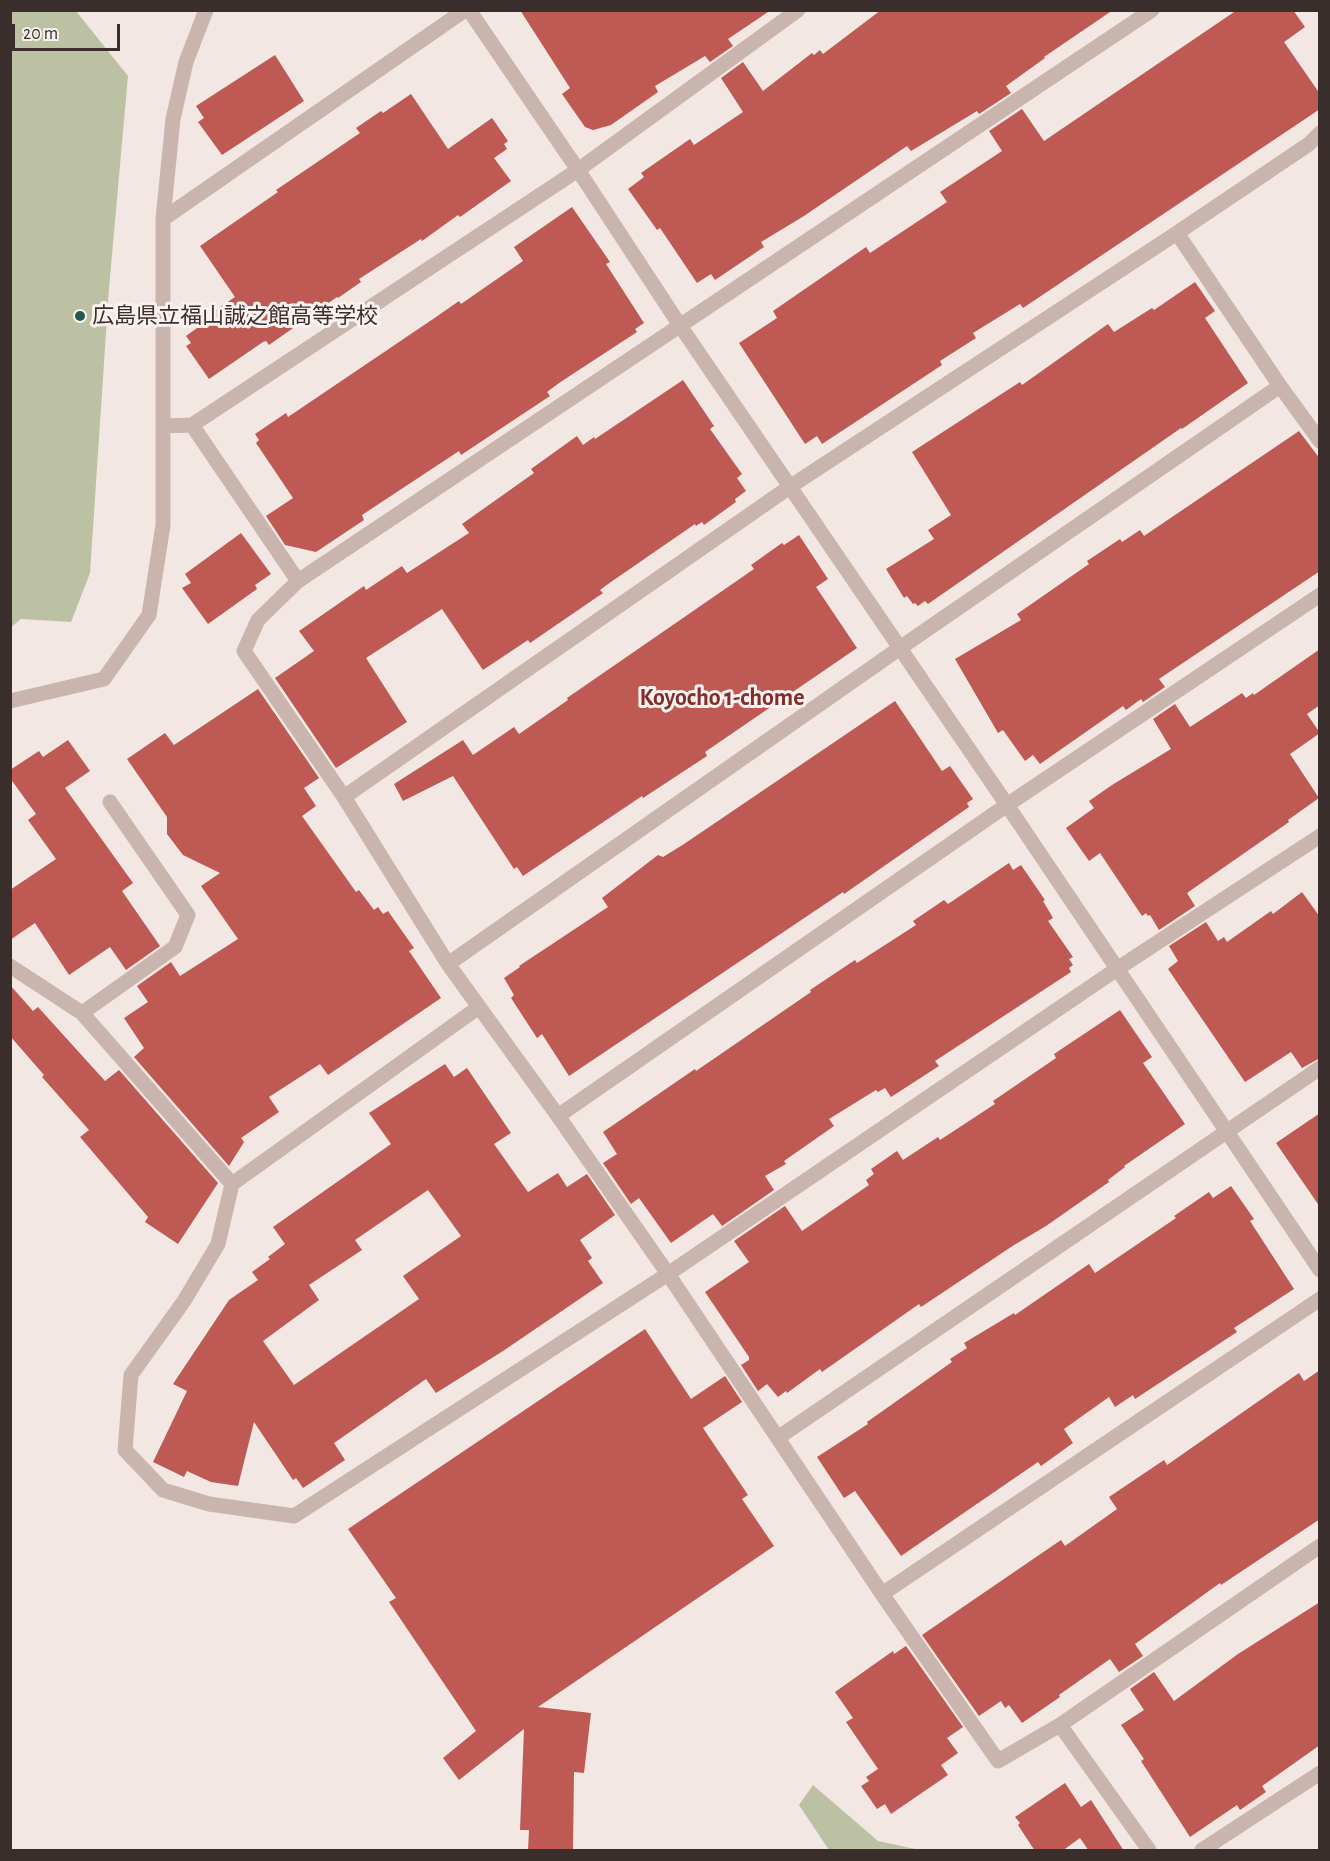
<!DOCTYPE html>
<meta charset="utf-8">
<style>
body{margin:0}
#map{position:relative;width:1330px;height:1861px;overflow:hidden;background:#f2e7e2;font-family:"Alegreya Sans",sans-serif}
canvas{display:block}
.frame{position:absolute;inset:0;border:12px solid #392e2c;pointer-events:none}
.scale{position:absolute;left:12px;top:24px;width:108px;height:27px;box-sizing:border-box;border:3px solid #392e2c;border-top:0;padding-left:8px;font-size:18px;line-height:21px;white-space:nowrap;color:#392e2c;-webkit-text-stroke:4px #faf2ef;paint-order:stroke}
</style>
<div id="map">
<canvas width="1330" height="1861"></canvas>
<div class="frame"></div>
<div class="scale">20 m</div>
</div>
<script>
const context = document.querySelector('canvas').getContext('2d');
context.lineJoin = 'round';
function fillPath(path, color) { context.fillStyle = color; context.fill(path, 'evenodd'); }
const poly = rows => new Path2D(rows.map(r => 'M' + r).join(''));
function strokePath(path, color, width, dash) { context.strokeStyle = color; context.lineWidth = width; context.lineCap = dash ? 'butt' : 'round'; context.setLineDash(dash || []); context.stroke(path); }
function write(font, color, halo, rows, align = 'center') {
  context.font = font + ' "Alegreya Sans","Noto Sans JP",sans-serif'; context.lineWidth = 6; context.setLineDash([]); context.textBaseline = 'middle'; context.strokeStyle = halo; context.fillStyle = color; for (const [text, x, y, turn = 0] of rows) {
    context.save(); context.translate(x, y); context.rotate((+turn || 0) * Math.PI / 180); context.textAlign = isNaN(turn) ? turn : align; if (halo) context.strokeText(text, 0, 0); context.fillText(text, 0, 0); context.restore();
  }
}
fillPath(poly([
 [11,10,76,11,128,76,109,288,90,573,71,622,21,619,11,627],
 [813,1785,878,1841,920,1850,829,1850,799,1805]
]), '#bdc1a3');
fillPath(poly([
 [520,10,771,10,728,39,733,46,710,62,705,56,655,86,658,92,611,125,593,130,585,127,562,94,570,88],
 [881,10,1113,10,1044,57,1045,58,1006,86,1011,93,979,114,977,111,911,151,907,146,804,216,761,242,764,247,715,280,711,274,697,283,660,228,657,230,628,189,644,177,641,173,690,139,694,145,743,112,721,78,743,62,763,91,812,53,814,55,820,50,823,54],
 [1237,10,1293,10,1305,27,1284,42,1320,94,1320,109,1023,308,1020,304,973,333,976,338,940,361,942,365,857,421,822,444,817,436,805,444,739,343,777,318,773,311,866,247,870,253,947,202,940,192,1002,151,989,131,1022,109,1044,141],
 [275,55,304,101,222,155,198,122,204,118,196,106],
 [411,94,448,149,492,118,508,141,504,144,507,149,494,158,511,181,460,217,458,215,422,241,421,239,359,279,361,282,338,298,337,297,269,345,266,341,263,342,209,379,186,346,191,343,186,336,204,323,201,320,235,297,200,246,278,192,276,190,360,133,356,128,381,111,383,113],
 [572,207,610,262,606,264,644,323,635,329,637,332,559,383,547,392,550,396,461,455,459,451,362,515,364,520,316,552,285,545,266,516,293,498,256,443,259,440,255,434,286,413,288,417,436,317,459,301,461,304,523,261,514,247],
 [1195,282,1215,311,1205,318,1248,383,1182,429,1181,428,928,604,925,601,918,606,915,603,913,604,907,596,904,598,886,569,934,539,928,530,951,515,912,452,1020,382,1022,385,1108,324,1114,332,1152,308,1154,310],
 [683,380,714,426,710,429,742,474,737,478,746,491,735,499,736,502,704,525,702,522,696,526,695,524,608,584,600,590,603,593,530,643,528,640,483,670,442,609,366,658,407,722,336,768,275,678,314,651,299,631,364,586,366,590,402,566,407,573,469,533,462,524,534,473,531,469,577,436,583,445,594,437,595,439],
 [1299,431,1320,459,1320,571,1159,679,1165,687,1143,702,1141,699,1126,710,1123,706,1040,764,1033,755,1025,761,1003,730,998,733,955,659,1021,620,1017,614,1089,564,1087,561,1120,539,1122,542,1140,530,1144,536],
 [241,533,271,574,255,585,257,589,208,624,182,588,191,583,185,574],
 [799,535,828,579,816,587,857,648,705,752,707,756,643,798,642,796,523,876,517,867,514,869,453,776,403,801,394,784,463,740,473,755,514,727,519,734,568,700,567,698,754,569,751,565,782,543,784,545],
 [1320,649,1320,705,1307,714,1320,733,1290,754,1319,798,1288,820,1289,822,1187,893,1195,906,1159,930,1150,915,1148,916,1146,913,1142,916,1100,853,1089,861,1066,828,1094,808,1089,801,1112,785,1171,749,1153,719,1175,704,1190,727,1242,693,1246,698,1253,693,1254,695],
 [258,689,319,778,304,788,316,806,302,816,356,892,359,890,374,910,378,907,383,914,388,911,414,948,409,951,441,998,328,1075,320,1064,269,1097,279,1112,241,1138,244,1142,229,1166,134,1057,144,1048,124,1018,148,1002,137,986,171,962,180,976,238,939,201,886,220,873,183,855,167,834,167,817,127,759,165,733,174,745],
 [895,701,942,771,950,766,973,799,967,803,969,807,844,894,843,892,569,1076,542,1034,537,1038,511,998,514,995,504,978,520,967,519,966,608,907,602,898,658,855,663,857,684,844],
 [68,740,90,771,65,788,133,883,122,891,160,946,126,970,110,947,69,975,35,923,10,940,10,890,56,859,28,820,36,814,10,778,10,770,39,751,43,757],
 [1009,863,1013,870,1021,865,1045,900,1043,901,1053,918,1048,921,1073,957,1069,959,1073,965,1069,968,1071,972,935,1061,939,1066,891,1097,885,1088,878,1092,876,1090,829,1119,834,1126,784,1161,786,1164,765,1176,774,1190,722,1226,713,1214,671,1243,639,1198,631,1204,603,1163,617,1154,603,1132,695,1069,696,1071,811,992,810,990,855,960,857,963,916,925,913,921,944,900,948,904],
 [1302,892,1320,917,1320,1058,1302,1068,1291,1052,1245,1082,1168,969,1178,961,1169,946,1206,922,1218,941,1224,937,1227,942,1271,911,1273,914],
 [10,985,33,1011,38,1007,105,1081,119,1070,218,1183,178,1244,145,1222,148,1217,80,1137,89,1130,42,1077,44,1075,10,1036],
 [1120,1010,1152,1057,1143,1063,1185,1124,1124,1166,1125,1167,1108,1180,1109,1182,1046,1226,1014,1245,921,1307,919,1304,822,1372,820,1369,787,1393,786,1391,778,1397,767,1384,758,1391,741,1365,749,1360,749,1357,705,1292,749,1262,734,1241,785,1206,802,1231,869,1185,866,1180,874,1174,871,1169,897,1151,903,1160,938,1137,940,1140,995,1104,993,1101,1056,1058,1054,1054],
 [445,1064,454,1077,467,1068,511,1133,494,1144,528,1192,558,1173,567,1187,587,1174,615,1215,580,1240,592,1258,588,1261,603,1283,503,1351,436,1393,426,1379,334,1443,345,1460,303,1488,296,1478,293,1480,254,1422,238,1486,211,1482,187,1471,184,1477,153,1462,187,1391,173,1384,229,1300,258,1280,252,1272,270,1259,268,1257,285,1244,273,1227,391,1144,369,1113],
 [428,1190,461,1236,403,1276,419,1299,294,1385,263,1341,319,1300,309,1285,362,1250,355,1240],
 [1320,1113,1320,1207,1276,1143],
 [1231,1186,1254,1219,1250,1221,1294,1289,1234,1328,1237,1332,1135,1399,1133,1395,1115,1407,1109,1397,1064,1429,1073,1443,1041,1466,1038,1462,901,1556,855,1491,844,1498,817,1457,868,1424,867,1422,952,1362,950,1359,967,1348,964,1343,1014,1313,1015,1315,1089,1264,1095,1273,1176,1218,1174,1216,1209,1192,1213,1198],
 [645,1329,691,1399,725,1376,742,1402,703,1428,748,1495,742,1499,774,1546,538,1707,591,1713,584,1773,574,1772,573,1851,528,1851,529,1830,520,1830,524,1729,459,1780,443,1758,476,1731,389,1602,396,1598,348,1529],
 [1320,1370,1320,1519,1221,1585,1220,1583,1135,1644,1143,1656,1119,1672,1110,1659,1059,1695,1060,1697,1022,1723,1009,1705,1005,1708,1001,1701,979,1716,922,1635,1061,1540,1065,1546,1117,1509,1109,1497,1164,1460,1167,1465,1299,1373,1304,1381],
 [1320,1602,1320,1745,1262,1786,1266,1792,1240,1810,1237,1805,1190,1837,1141,1761,1144,1759,1121,1725,1144,1710,1130,1689,1154,1672,1174,1701,1238,1654],
 [906,1646,963,1727,947,1738,958,1753,941,1765,948,1775,891,1814,885,1804,877,1809,861,1786,869,1781,866,1777,878,1769,846,1722,853,1718,835,1692,893,1651,894,1654],
 [1065,1783,1081,1807,1091,1800,1124,1851,1089,1851,1080,1838,1062,1851,1035,1851,1018,1825,1020,1823,1015,1817]
]), '#be5954');
strokePath(poly([
 [469,10,578,170,681,327,1007,805,1320,1270],
 [1320,133,1309,144,1177,233,1280,386,1320,441],
 [163,219,465,10],
 [192,425,578,170,798,10],
 [163,426,192,425,298,581,258,620,244,651,344,797,448,964,558,1116,668,1274,1117,969,1320,836],
 [298,581,1152,10],
 [10,701,104,679,149,615,163,525,163,219,173,119,186,62,206,10],
 [344,797,791,486,1177,233],
 [448,964,900,648,1280,386],
 [10,966,82,1013,232,1184,479,1007],
 [82,1013,175,947,188,915,110,802],
 [558,1116,1007,805,1320,595],
 [232,1184,218,1244,184,1301,131,1375,125,1450,163,1490,209,1504,294,1516,668,1274,882,1594,998,1761,1060,1725,1149,1850],
 [779,1437,1320,1068],
 [882,1594,1320,1299],
 [1060,1725,1320,1546],
 [1202,1850,1320,1773]
]), '#cab5ae', 15);
for (const [x, y, r, color] of [
 [80,316,6,"#245952"]
]) { const dot = new Path2D(); dot.arc(x, y, r, 0, 2 * Math.PI); context.fillStyle = color; context.fill(dot); strokePath(dot, '#faf2ef', 2); }
write('22px', '#392e2c', '#faf2ef', [
 ["広島県立福山誠之館高等学校",92,316]
], 'left');
write('bold 24px', '#832d2a', '#faf2ef', [
 ["Koyocho 1-chome",722,698]
]);
</script>
